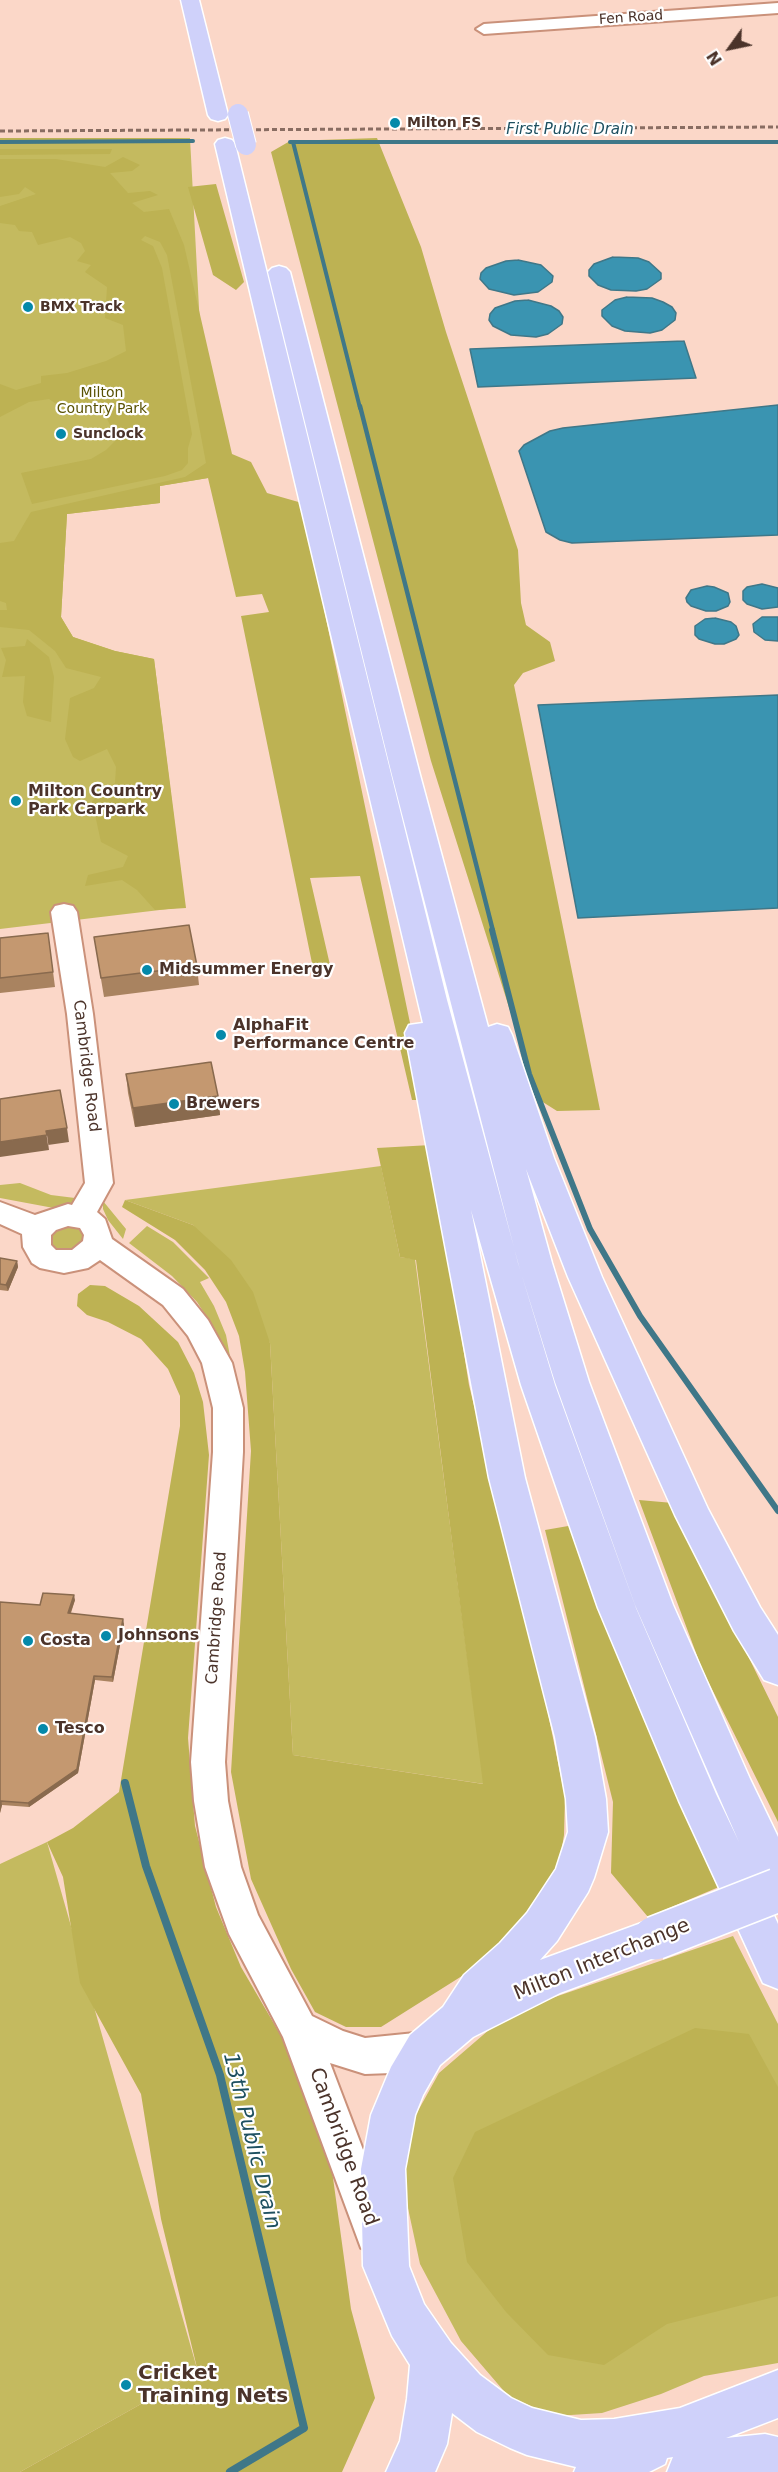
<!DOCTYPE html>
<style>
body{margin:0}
#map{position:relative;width:778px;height:2472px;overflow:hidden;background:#fbd7c8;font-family:"DejaVu Sans",sans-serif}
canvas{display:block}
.north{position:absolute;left:700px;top:18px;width:60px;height:60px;-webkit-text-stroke:4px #fff;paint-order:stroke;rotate:237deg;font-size:16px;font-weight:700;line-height:24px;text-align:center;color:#4b332a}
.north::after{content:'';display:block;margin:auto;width:21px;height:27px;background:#4b332a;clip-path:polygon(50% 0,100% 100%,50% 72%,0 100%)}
</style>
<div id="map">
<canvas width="778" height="2472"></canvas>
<div class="north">N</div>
</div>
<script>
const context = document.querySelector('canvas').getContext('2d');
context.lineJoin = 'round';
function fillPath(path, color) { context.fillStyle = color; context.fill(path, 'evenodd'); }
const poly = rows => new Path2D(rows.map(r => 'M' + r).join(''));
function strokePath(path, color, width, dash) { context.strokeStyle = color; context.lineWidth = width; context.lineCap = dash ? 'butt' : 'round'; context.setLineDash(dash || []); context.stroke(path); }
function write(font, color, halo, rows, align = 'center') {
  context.font = font + ' "DejaVu Sans",sans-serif'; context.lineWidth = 4.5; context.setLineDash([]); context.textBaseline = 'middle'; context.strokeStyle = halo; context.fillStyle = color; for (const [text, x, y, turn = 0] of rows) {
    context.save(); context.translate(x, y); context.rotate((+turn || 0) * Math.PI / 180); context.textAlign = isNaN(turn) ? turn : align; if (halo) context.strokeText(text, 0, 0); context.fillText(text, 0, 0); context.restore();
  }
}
fillPath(poly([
 [0,138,190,138,208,478,160,486,160,503,67,514,61,617,73,637,115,651,154,659,185,907,0,929],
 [381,1166,400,1257,415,1259,484,1784,293,1755,270,1343,193,1225,125,1200],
 [20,1183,51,1195,83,1199,72,1206,59,1209,0,1198,0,1185],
 [103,1201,126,1229,123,1239,108,1220,103,1209],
 [60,1225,78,1226,84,1231,84,1244,69,1254,52,1250,48,1237],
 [147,1226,173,1242,209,1278,200,1282,214,1306,226,1335,232,1367,216,1331,197,1302,172,1276,129,1243],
 [47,1842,198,2372,20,2472,0,2472,0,1864],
 [733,1936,778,2024,778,2363,704,2376,661,2394,602,2413,555,2416,509,2397,461,2341,420,2264,403,2185,409,2127,439,2073,490,2029,552,1998]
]), '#c4ba5f');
fillPath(poly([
 [0,138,190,138,75,144,0,144],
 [377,138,421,247,446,332,518,550,521,603,526,625,550,642,555,661,523,673,514,685,600,1110,557,1111,538,1099,431,761,271,152,290,141],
 [0,149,112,149,110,154,0,155],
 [123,157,140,165,132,171,110,173,128,193,150,191,158,195,132,203,144,212,169,209,184,245,232,454,251,462,267,493,302,503,426,1100,412,1100,360,876,310,878,330,965,313,968,241,616,269,612,262,594,236,597,208,478,160,486,160,503,67,514,61,617,73,637,115,651,154,659,186,908,155,910,137,890,122,880,85,886,88,875,123,867,128,856,101,842,92,801,115,783,116,767,107,749,80,761,73,757,65,739,70,698,94,688,101,677,66,668,55,651,29,630,0,627,0,610,7,610,6,603,0,601,0,543,14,541,31,512,185,477,206,463,167,255,160,242,145,236,141,240,153,246,162,268,192,434,188,448,188,463,182,470,165,476,32,504,21,473,91,459,106,450,116,440,114,433,106,417,87,409,61,407,49,399,29,402,0,417,0,384,16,390,41,383,41,376,67,373,106,361,126,351,123,325,105,318,107,287,85,272,91,265,77,261,85,251,81,243,70,237,38,245,32,232,19,231,15,225,0,223,0,206,36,194,25,187,19,194,0,197,0,159,56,159,105,167],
 [216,184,244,282,236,290,213,275,188,187],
 [27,639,49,657,54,677,51,722,27,716,23,702,25,676,2,677,6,660,1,648,25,646],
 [431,1145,469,1385,540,1674,565,1797,564,1835,558,1872,515,1936,481,1964,381,2027,346,2027,315,2012,291,1969,251,1879,231,1772,251,1451,245,1372,239,1336,226,1302,205,1270,175,1240,122,1207,125,1200,193,1225,231,1260,253,1292,270,1343,293,1755,483,1784,416,1260,400,1257,377,1148],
 [90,1285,105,1286,139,1306,178,1342,194,1373,203,1402,209,1455,188,1738,195,1826,216,1907,241,1967,294,2058,330,2156,351,2309,375,2398,342,2472,20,2472,198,2372,161,2219,141,2094,80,1983,63,1877,47,1842,73,1828,119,1792,180,1426,180,1396,168,1369,141,1339,108,1322,87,1315,77,1306,78,1294],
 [639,1500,673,1503,778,1717,778,1822,702,1669],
 [574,1525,726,1884,648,1917,611,1873,613,1802,545,1530],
 [695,2028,749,2034,778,2087,778,2296,667,2324,604,2365,548,2355,506,2312,467,2262,453,2178,475,2132]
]), '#bdb253');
const water = poly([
 [613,257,638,258,649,262,661,273,661,279,647,289,636,291,611,290,598,285,589,276,589,270,594,264,613,257],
 [518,260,541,265,553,276,552,282,538,292,514,295,489,289,480,279,481,273,486,268,506,261,518,260],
 [627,297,652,298,663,302,672,307,676,313,675,320,662,330,650,333,625,331,612,326,602,316,602,310,615,300,627,297],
 [528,300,551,306,559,311,563,317,562,324,548,334,536,337,511,335,493,326,489,320,490,314,495,308,515,301,528,300],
 [684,341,696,378,478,387,470,349,684,341],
 [778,405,778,535,572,543,560,540,546,532,519,451,524,445,550,431,563,428,778,405],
 [762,584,778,588,778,607,762,609,747,604,743,600,743,591,747,587,762,584],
 [707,586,714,587,728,593,730,602,728,606,716,611,706,611,691,606,687,602,686,598,691,590,707,586],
 [762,617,778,617,778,641,765,640,754,632,753,624,762,617],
 [715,618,731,622,736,626,739,635,736,639,724,644,715,644,699,639,695,635,695,626,705,619,715,618],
 [778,695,778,908,578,918,538,705,778,695]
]);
fillPath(water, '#3a94b1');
strokePath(water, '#3f7788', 1.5);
strokePath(poly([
 [0,142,193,141],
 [290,142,778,142],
 [293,142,360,408]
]), '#3f7788', 4);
strokePath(poly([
 [360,406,493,931]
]), '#3f7788', 4.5);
strokePath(poly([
 [492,930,529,1074,590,1229,640,1316,778,1511]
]), '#3f7788', 6);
strokePath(poly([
 [125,1783,146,1866,220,2075,304,2428,230,2472]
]), '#3f7788', 8);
const minor = poly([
 [778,3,778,13,484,34,476,29,484,24,778,3],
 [64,904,73,906,77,912,93,1014,113,1183,97,1212,105,1219,112,1239,183,1289,208,1320,232,1363,243,1408,243,1452,225,1762,228,1801,241,1867,258,1915,312,2016,343,2031,365,2038,425,2032,438,2037,444,2050,438,2063,425,2068,392,2073,365,2074,330,2063,395,2234,389,2248,375,2254,361,2248,283,2037,229,1934,205,1867,194,1801,191,1762,213,1452,213,1408,202,1363,188,1336,163,1305,100,1260,88,1268,64,1273,40,1268,32,1263,23,1247,22,1234,0,1224,0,1202,35,1215,68,1204,72,1205,85,1183,67,1014,51,912,55,906,64,904],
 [68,1226,80,1228,84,1235,83,1241,72,1250,56,1250,51,1245,51,1235,56,1230,68,1226]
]);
const highway = poly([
 [181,0,199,0,228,115,225,119,218,121,211,119,208,115,181,0],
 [225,138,232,140,235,144,447,1000,519,1266,555,1385,636,1608,716,1794,739,1842,635,1605,555,1382,518,1263,392,775,268,272,272,268,279,266,286,268,290,272,420,775,488,1027,497,1024,508,1027,512,1035,554,1158,602,1277,708,1509,760,1607,778,1635,778,1685,764,1680,734,1631,675,1515,568,1277,526,1169,552,1263,589,1382,673,1605,750,1779,778,1837,778,1899,764,1894,778,1924,778,1989,763,1983,679,1801,598,1608,521,1385,471,1210,525,1478,595,1737,606,1799,608,1832,594,1878,588,1892,557,1941,540,1960,655,1918,670,1924,676,1938,670,1952,560,1993,473,2037,440,2065,423,2095,415,2115,405,2169,409,2266,424,2304,451,2343,480,2375,511,2398,532,2408,581,2420,614,2419,680,2408,778,2370,778,2418,726,2438,765,2434,778,2437,778,2472,667,2472,673,2457,667,2458,665,2464,649,2472,574,2472,576,2467,527,2455,510,2448,477,2432,452,2413,447,2444,435,2472,386,2472,400,2441,407,2399,410,2365,392,2336,363,2266,361,2169,371,2115,391,2067,410,2035,443,2007,464,1975,500,1943,527,1913,556,1869,568,1832,566,1799,555,1737,489,1478,405,1033,409,1025,423,1023,215,144,218,140,225,138]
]);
strokePath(minor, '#ca917a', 4);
strokePath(highway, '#fff', 3);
fillPath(minor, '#fff');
fillPath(highway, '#cfd1fa');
strokePath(poly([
 [0,131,778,127]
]), '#896d62', 3, [5, 3]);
const highwayBridgeFar1 = poly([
 [238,114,246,145]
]);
const highwayBridge = poly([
 [655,1938,778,1890]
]);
strokePath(highwayBridgeFar1, '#fff', 22, []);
strokePath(highwayBridge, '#fff', 46, []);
strokePath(highwayBridgeFar1, '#cfd1fa', 20);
strokePath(highwayBridge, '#cfd1fa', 43);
fillPath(poly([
 [48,933,55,987,0,993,0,938],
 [94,937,197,966,199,985,104,997],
 [126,1074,218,1096,220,1115,135,1127,128,1093],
 [0,1258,17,1261,18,1267,8,1291,0,1290],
 [75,1600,71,1613,124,1624,113,1682,95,1680,78,1773,29,1807,2,1805,0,1813,0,1602,40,1605]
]), '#a98360');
fillPath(poly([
 [218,1096,220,1115,135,1127,133,1108],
 [67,1128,69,1142,48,1145,46,1131],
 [47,1135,49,1150,0,1157,0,1142],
 [17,1261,18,1267,8,1291,6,1285],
 [74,1595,75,1600,69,1617,68,1613],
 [123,1619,124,1624,113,1682,112,1677],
 [94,1676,95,1680,78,1773,29,1807,28,1803],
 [1,1801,2,1805,0,1813,0,1805]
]), '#896a4e');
const building = poly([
 [189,925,197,966,101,978,94,937,189,925],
 [48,933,53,972,0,978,0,938,48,933],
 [211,1062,218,1096,133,1108,126,1074,211,1062],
 [60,1090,67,1128,46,1131,47,1135,0,1142,0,1099,60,1090],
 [0,1258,17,1261,6,1285,0,1284,0,1258],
 [43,1593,74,1595,68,1613,123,1619,112,1677,94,1676,77,1769,28,1803,1,1801,0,1805,0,1602,40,1605,43,1593]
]);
fillPath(building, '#c49870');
strokePath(building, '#896a4e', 1.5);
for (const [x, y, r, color] of [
 [395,123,6,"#0489aa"],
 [28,307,6,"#0489aa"],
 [61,434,6,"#0489aa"],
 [16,801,6,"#0489aa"],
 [147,970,6,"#0489aa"],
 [221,1035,6,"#0489aa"],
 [174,1104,6,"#0489aa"],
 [106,1636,6,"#0489aa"],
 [28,1641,6,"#0489aa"],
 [43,1729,6,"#0489aa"],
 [126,2385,6,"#0489aa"]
]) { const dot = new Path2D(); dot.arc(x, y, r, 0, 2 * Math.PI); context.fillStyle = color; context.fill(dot); strokePath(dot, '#fff', 2); }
write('14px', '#4b332a', '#fff', [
 ["Fen Road",631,18,-4]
]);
write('bold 14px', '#4b332a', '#fff', [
 ["Milton FS",407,123],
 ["BMX Track",40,307],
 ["Sunclock",73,434]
], 'left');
write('14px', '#5a5205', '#fff', [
 ["Milton",102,393],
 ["Country Park",102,409]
]);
write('italic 15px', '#1e5060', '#fff', [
 ["First Public Drain",570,130]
]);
write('bold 16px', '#4b332a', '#fff', [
 ["Milton Country",28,792],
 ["Park Carpark",28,810],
 ["Midsummer Energy",159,970],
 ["AlphaFit",233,1026],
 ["Performance Centre",233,1044],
 ["Brewers",186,1104],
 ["Johnsons",118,1636],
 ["Costa",40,1641],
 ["Tesco",55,1729]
], 'left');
write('16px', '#4b332a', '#fff', [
 ["Cambridge Road",86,1066,83],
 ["Cambridge Road",217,1618,-86]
]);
write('20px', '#4b332a', '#fff', [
 ["Milton Interchange",602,1960,-22],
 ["Cambridge Road",343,2147,70]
]);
write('bold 20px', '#4b332a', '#fff', [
 ["Cricket",138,2374],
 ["Training Nets",138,2397]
], 'left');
write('italic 21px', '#1e5060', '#fff', [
 ["13th Public Drain",251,2141,76]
]);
</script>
